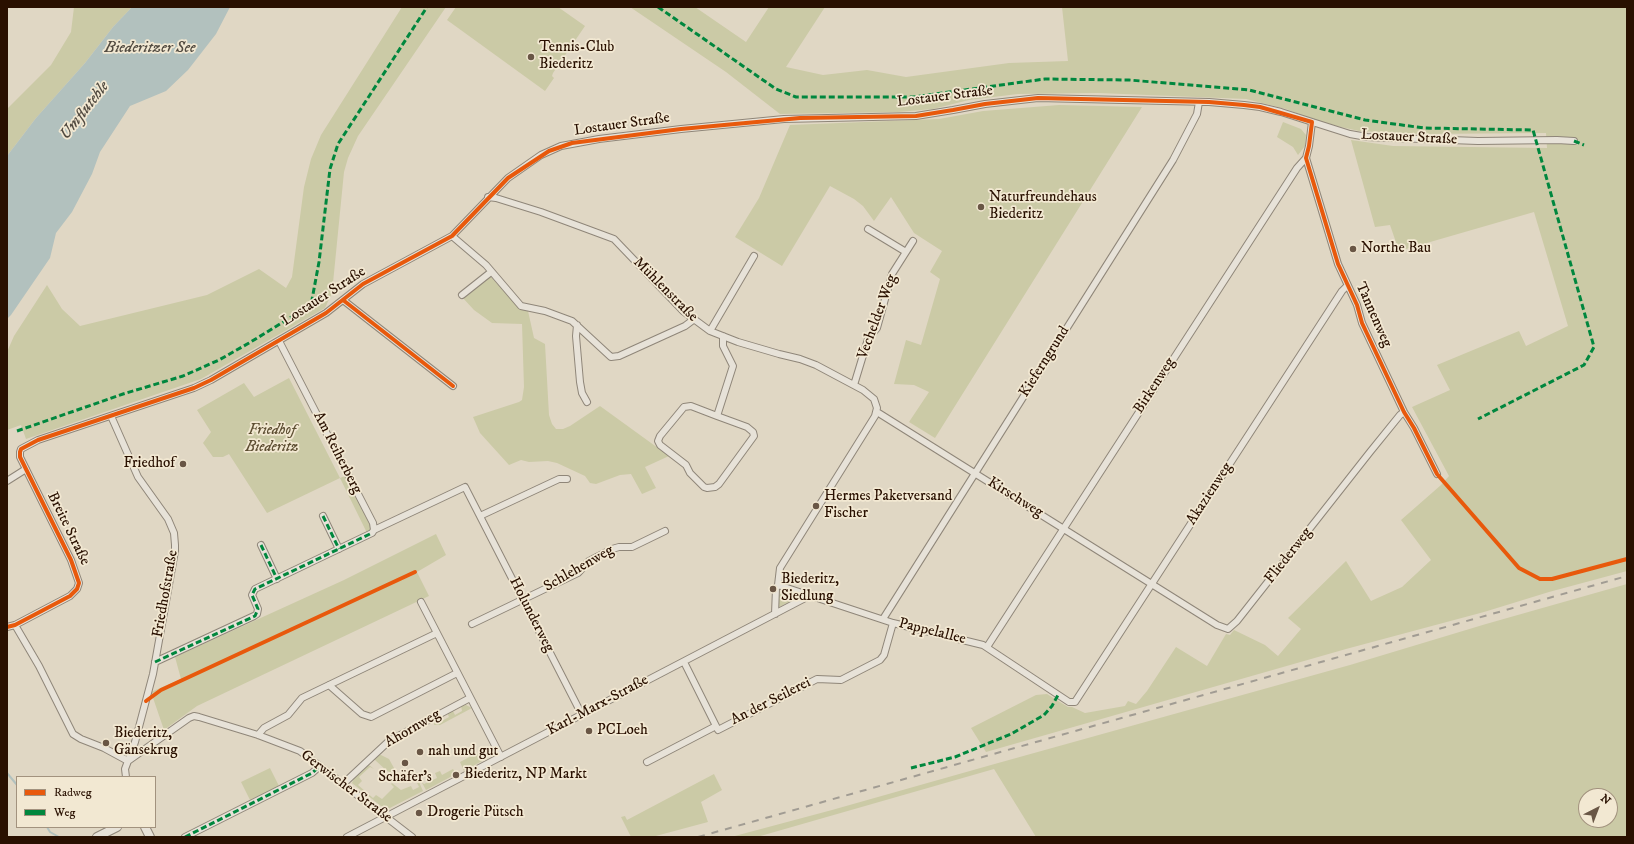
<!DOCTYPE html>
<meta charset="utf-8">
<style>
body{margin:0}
#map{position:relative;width:1634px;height:844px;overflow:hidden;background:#e0d7c4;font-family:"IM FELL DW Pica",serif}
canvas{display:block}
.frame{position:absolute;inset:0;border:8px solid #291000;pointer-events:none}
.legend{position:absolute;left:16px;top:776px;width:140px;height:52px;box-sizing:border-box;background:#f2e8d2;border:1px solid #a2927e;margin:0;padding:5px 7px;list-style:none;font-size:12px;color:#291000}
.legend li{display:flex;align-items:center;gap:8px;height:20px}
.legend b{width:20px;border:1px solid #a2927e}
.north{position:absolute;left:1578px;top:788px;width:40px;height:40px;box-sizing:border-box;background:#f2e8d2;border:1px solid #a2927e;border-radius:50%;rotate:42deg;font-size:11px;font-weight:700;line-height:16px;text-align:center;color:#291000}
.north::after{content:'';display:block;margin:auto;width:14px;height:18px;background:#695645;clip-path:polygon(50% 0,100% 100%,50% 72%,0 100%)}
</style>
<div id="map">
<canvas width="1634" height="844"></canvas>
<div class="frame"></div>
<ul class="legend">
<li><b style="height:5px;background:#e8590c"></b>Radweg</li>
<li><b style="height:5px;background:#00873e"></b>Weg</li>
</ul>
<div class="north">N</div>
</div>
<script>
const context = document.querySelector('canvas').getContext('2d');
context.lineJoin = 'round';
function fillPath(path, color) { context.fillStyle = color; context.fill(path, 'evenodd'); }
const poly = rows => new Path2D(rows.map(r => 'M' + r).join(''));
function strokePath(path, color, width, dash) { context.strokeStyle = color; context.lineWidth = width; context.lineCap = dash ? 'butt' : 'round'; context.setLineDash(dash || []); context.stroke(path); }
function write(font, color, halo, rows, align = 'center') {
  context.font = font + ' "IM FELL DW Pica",serif'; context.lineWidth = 3.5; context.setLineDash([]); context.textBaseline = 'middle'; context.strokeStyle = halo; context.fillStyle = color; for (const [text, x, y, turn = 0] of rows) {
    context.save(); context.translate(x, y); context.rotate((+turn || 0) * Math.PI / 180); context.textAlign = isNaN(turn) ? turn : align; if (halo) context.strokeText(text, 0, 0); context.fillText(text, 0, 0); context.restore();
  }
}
fillPath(poly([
 [74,7,132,7,113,27,85,63,36,118,7,156,7,109,51,65,71,32],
 [402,7,446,7,358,136,348,158,344,172,332,293,325,308,201,379,26,439,21,425,7,430,7,352,14,336,47,285,62,309,80,326,207,295,259,269,286,288,292,277,304,187,311,159,321,135],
 [456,7,558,7,585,26,553,73,552,76,554,78,545,91,447,20],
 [630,7,695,7,746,42,769,7,825,7,786,67,823,75,867,70,906,77,1009,63,1068,61,1062,7,1627,7,1627,571,1549,592,1484,612,1346,649,986,752,971,728,1036,695,1047,694,1068,707,1072,707,1085,713,1125,706,1128,701,1136,704,1147,691,1176,647,1207,666,1226,634,1230,635,1234,630,1265,645,1278,656,1301,629,1288,618,1346,561,1371,601,1402,587,1431,560,1401,520,1441,485,1449,476,1412,407,1450,390,1437,365,1519,331,1526,346,1568,326,1534,212,1399,251,1390,225,1375,227,1351,140,1393,146,1547,148,1546,133,1423,134,1359,131,1323,123,1286,109,1246,99,1098,93,1018,94,969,100,933,109,898,112,780,114,726,72],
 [1059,105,1142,107,935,438,909,422,929,392,914,385,894,384,906,340,921,345,940,279,930,272,942,251,914,233,891,197,874,221,863,206,854,199,830,186,782,266,735,237,759,198,790,125,939,119,983,111],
 [1283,122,1301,129,1306,135,1305,146,1298,155,1293,147,1277,137],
 [488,277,491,277,520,309,528,311,534,338,545,344,549,415,552,424,556,429,563,429,570,426,600,406,669,456,645,467,656,488,642,494,631,474,620,475,596,484,590,483,585,476,557,463,548,461,529,462,521,460,509,465,480,433,473,417,519,402,522,400,524,387,522,324,492,323,474,310,462,297],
 [289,378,340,478,345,476,370,525,371,529,369,532,367,533,340,478,267,513,229,454,223,457,213,457,203,443,211,432,197,410,244,383,254,397],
 [436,534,446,555,417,572,429,596,197,706,164,730,151,692,181,679,175,657,344,580],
 [1627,584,1627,837,1036,837,994,769,757,837,731,837,832,810,991,765,1350,665,1486,624],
 [1586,796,1610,796,1610,820,1586,820],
 [787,591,796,594,797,598,779,607,779,595],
 [466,705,472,708,440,725,434,725,435,720,438,718,440,722,449,717,447,713,453,711,455,715,462,711,461,706],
 [477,753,482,761,464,771,460,762],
 [379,754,389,759,394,768,392,773,387,771,375,760,375,758],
 [369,765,374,769,370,767,359,777,362,781,358,785,373,798,376,795,382,799,394,787,391,784,392,783,401,790,411,786,413,790,419,787,417,783,419,782,423,791,386,810,352,783,354,778,366,766],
 [270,768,279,786,250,800,241,782],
 [453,769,456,774,426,790,421,781,424,784,437,778,435,773,440,771,442,775],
 [714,774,722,790,701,802,708,822,652,837,631,837,621,817,625,816,627,820]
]), '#cbcaa6');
fillPath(poly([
 [132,7,230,7,216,34,188,70,166,91,130,106,100,152,92,174,72,212,56,233,50,258,11,315,7,319,7,156,36,118,85,63,113,27]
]), '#b2c1be');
strokePath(poly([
 [7,773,17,785],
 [47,827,50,832,59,837]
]), '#b2c1be', 2);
const minor = poly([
 [1306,158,1338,264,1357,305,1362,323,1404,412,1414,428,1437,474],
 [488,197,496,198,541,212,614,239,683,311,710,331,738,342,779,354,800,359,816,365,863,390,874,399,877,408,875,416,780,568,778,585,776,588,775,614],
 [868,229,906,252],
 [452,236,486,265,521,306,545,311,572,321,611,357,619,356,685,326,693,320],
 [462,295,491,272],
 [343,300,453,386],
 [577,325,576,336,580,382,582,393,587,402],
 [710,331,754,256],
 [854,385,868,339,877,328,892,274,913,241],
 [877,412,1217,625,1228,629,1237,621,1370,452,1400,415,1404,412],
 [111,416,138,477,168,519,174,533,175,545,175,551,153,674,135,742,128,761],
 [717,416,691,406,684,407,660,436,658,441,660,445,686,465,690,473,704,487,707,488,715,487,719,484,754,436,753,432,747,427,717,416,733,366,723,346,723,336],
 [7,481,26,469],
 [323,516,339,549],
 [480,516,559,479,567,479],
 [374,530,465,487,582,715],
 [261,545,277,579],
 [778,585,893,623,983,645,1069,702,1075,702,1342,291,1347,286],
 [883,619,1173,160,1197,114,1199,102],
 [472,624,578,573,589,561,612,549,619,547,632,547,665,531],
 [15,625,39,666,73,734,81,739,104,748,128,761,125,769,126,777],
 [7,627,15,625,70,596,77,589,79,583,71,560,20,457,20,452,21,449,38,440,194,388,211,380,326,313,363,284,452,236,508,178,541,155,561,146,599,139,681,129,784,119,916,116,953,110,985,104,1038,98,1209,102,1244,105,1260,107,1281,112,1350,134,1367,137,1478,141,1557,140,1574,141],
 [437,633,501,757],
 [987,647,1297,168,1306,158,1309,146,1312,122],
 [155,662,254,616,257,614,258,609,252,595,255,589,372,533,374,530,373,523,279,341],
 [684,662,718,730,817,679,841,680,880,660,884,655,893,623],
 [329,685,362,714,371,717,457,673],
 [258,735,264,728,288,715,302,698,437,633,421,602],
 [128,761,189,718,194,716,199,717,258,735,300,751,412,837],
 [647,762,716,726],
 [343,784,389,741,470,698],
 [185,837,312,773,320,766],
 [347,837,809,596]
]);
const tertiary = poly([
 [145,827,150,837],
 [97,837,117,827]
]);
strokePath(minor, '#8f8679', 8);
strokePath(tertiary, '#8f8679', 10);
strokePath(minor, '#e7e2d8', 6);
strokePath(tertiary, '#e7e2d8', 8);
strokePath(poly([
 [698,837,1627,576]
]), '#a19c93', 2, [7, 7]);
strokePath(poly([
 [658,7,776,89,796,97,913,97,1045,79,1129,80,1249,90,1365,120,1424,128,1533,130,1594,347,1584,365,1478,419],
 [1574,141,1584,145],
 [17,431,123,394,183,376,219,360,249,343,311,305,319,262,330,169,338,144,427,7],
 [323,516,339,549],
 [261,545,277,579],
 [155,662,255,616,258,609,252,595,255,589,372,533],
 [911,768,955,757,1011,734,1044,715,1052,706,1058,695],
 [185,837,312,773,320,766]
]), '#00873e', 3, [6, 3]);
strokePath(poly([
 [343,300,453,386],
 [7,627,15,625,70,596,77,589,79,583,71,560,20,457,20,452,21,449,38,440,194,388,211,380,326,313,363,284,452,236,508,178,549,151,572,143,681,129,800,118,916,116,953,110,985,104,1038,98,1209,102,1244,105,1260,107,1312,122,1309,146,1306,158,1338,264,1357,305,1362,323,1404,412,1414,428,1437,474,1519,568,1540,579,1552,579,1627,559],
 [146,701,161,690,415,572]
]), '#e8590c', 4);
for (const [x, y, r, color] of [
 [531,57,4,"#695645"],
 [981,207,4,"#695645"],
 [1353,249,4,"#695645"],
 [183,464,4,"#695645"],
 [816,506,4,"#695645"],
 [773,589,4,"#695645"],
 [589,731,4,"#695645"],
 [106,743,4,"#695645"],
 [420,752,4,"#695645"],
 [405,763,4,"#695645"],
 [456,775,4,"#695645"],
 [419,813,4,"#695645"]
]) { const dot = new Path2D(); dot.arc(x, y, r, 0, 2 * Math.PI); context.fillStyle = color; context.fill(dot); strokePath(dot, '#f2e8d2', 1.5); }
write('15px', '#291000', '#f2e8d2', [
 ["Tennis-Club",539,48],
 ["Biederitz",539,65],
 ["Naturfreundehaus",989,198],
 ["Biederitz",989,215],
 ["Northe Bau",1361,249],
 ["Friedhof",175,464,"right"],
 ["Hermes Paketversand",824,497],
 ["Fischer",824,514],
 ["Biederitz,",781,580],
 ["Siedlung",781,597],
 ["PCLoeh",597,731],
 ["Biederitz,",114,734],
 ["Gänsekrug",114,751],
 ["nah und gut",428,752],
 ["Biederitz, NP Markt",464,775],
 ["Schäfer's",405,778,"center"],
 ["Drogerie Pütsch",427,813]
], 'left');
write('15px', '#291000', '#f2e8d2', [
 ["Lostauer Straße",945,97,-7],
 ["Lostauer Straße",622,125,-8],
 ["Lostauer Straße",1409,138,3],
 ["Mühlenstraße",665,290,45],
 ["Lostauer Straße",324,297,-33],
 ["Tannenweg",1373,315,66],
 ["Vechelder Weg",878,317,-70],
 ["Kieferngrund",1045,362,-58],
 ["Birkenweg",1155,386,-57],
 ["Am Reiherberg",337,453,63],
 ["Akazienweg",1210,494,-57],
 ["Kirschweg",1015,498,32],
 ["Breite Straße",68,529,64],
 ["Fliederweg",1289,556,-52],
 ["Schlehenweg",579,569,-30],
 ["Friedhofstraße",166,594,-80],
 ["Holunderweg",531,615,63],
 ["Pappelallee",932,632,14],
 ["An der Seilerei",771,702,-27],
 ["Karl-Marx-Straße",598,706,-28],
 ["Ahornweg",413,729,-30],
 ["Gerwischer Straße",346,787,37]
]);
write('italic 15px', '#5c4d31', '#f2e8d2', [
 ["Friedhof",272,431],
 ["Biederitz",272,448]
]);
write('italic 16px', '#524b41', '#f2e8d2', [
 ["Biederitzer See",150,49],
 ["Umflutehle",85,111,-52]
]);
</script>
